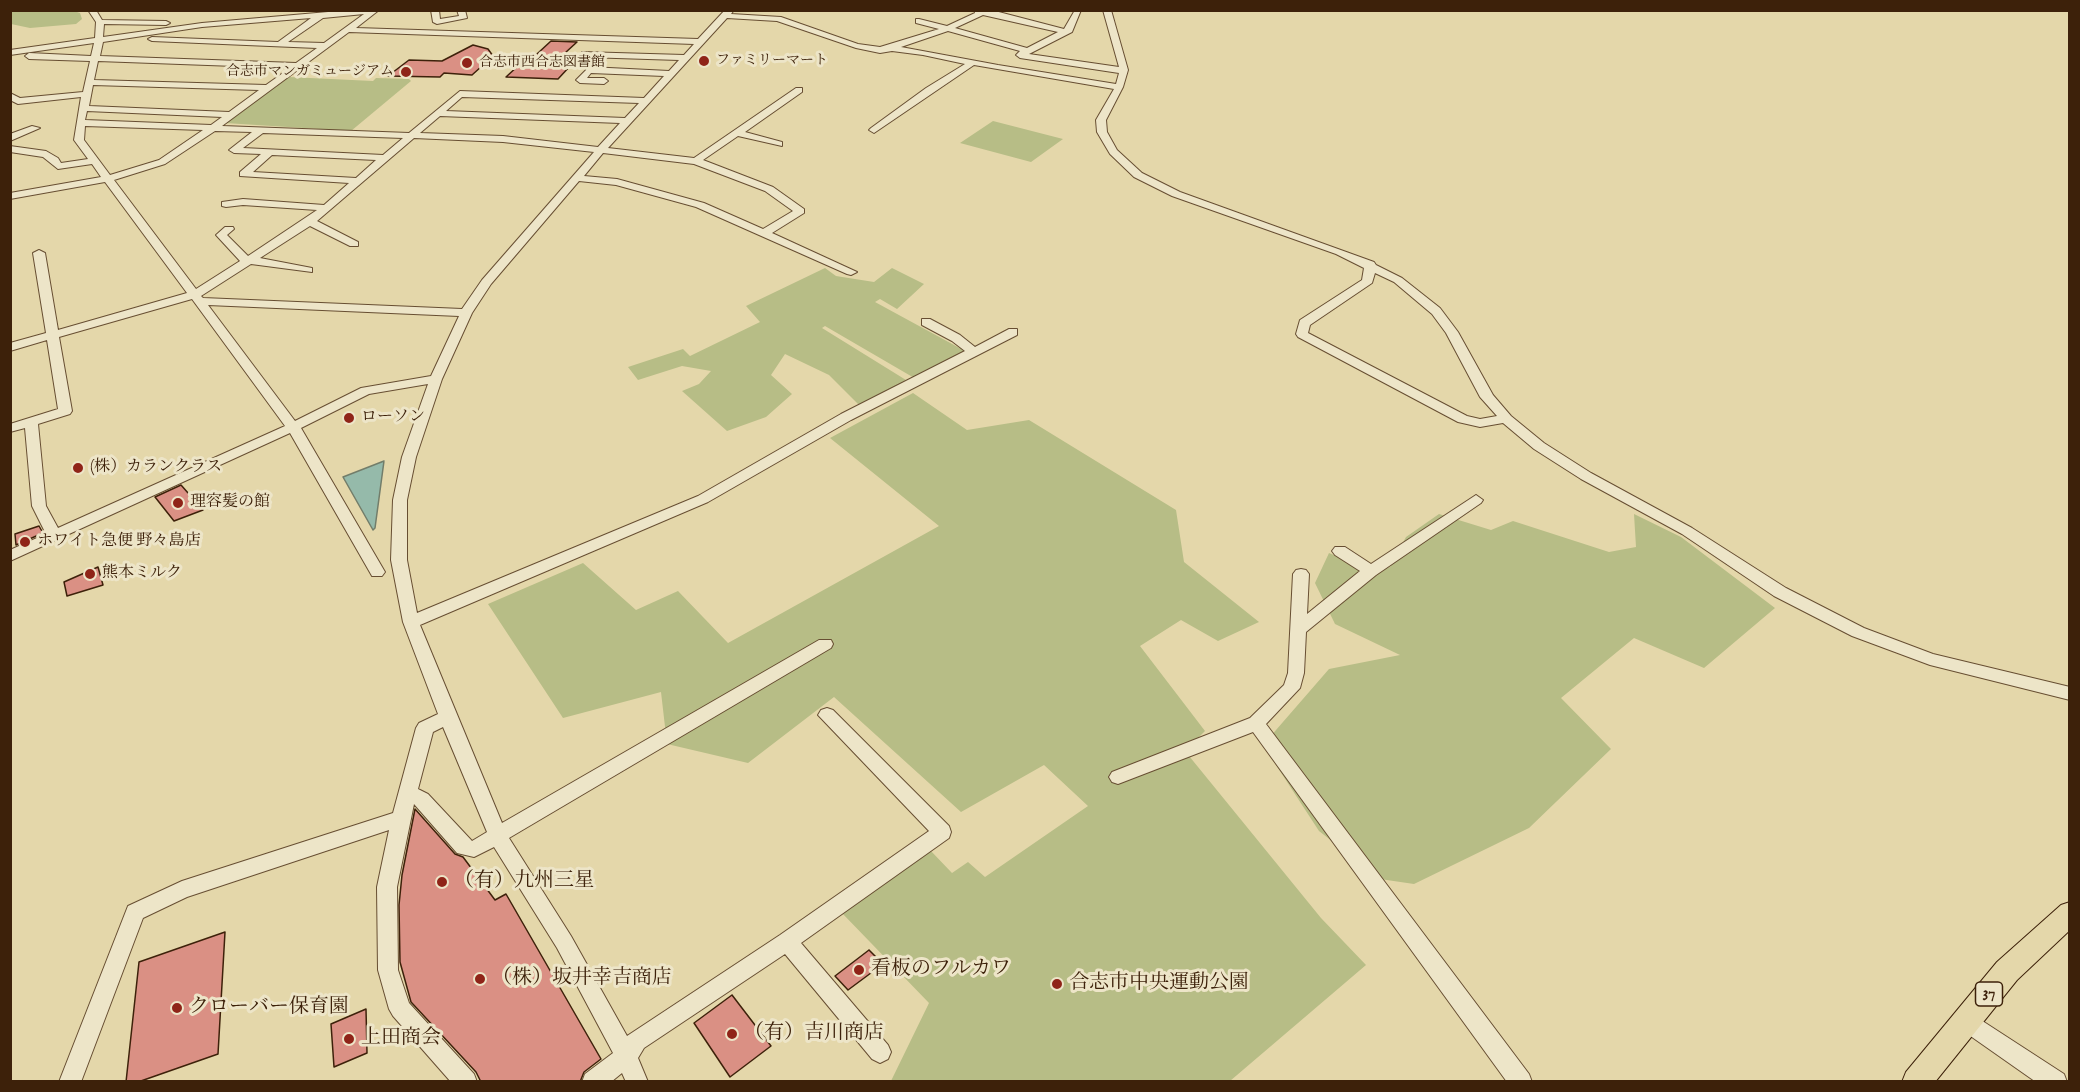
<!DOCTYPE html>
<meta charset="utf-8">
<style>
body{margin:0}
#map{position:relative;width:2080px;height:1092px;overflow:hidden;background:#e4d7aa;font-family:"IM FELL English",serif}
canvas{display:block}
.frame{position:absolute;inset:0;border:12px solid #3d210a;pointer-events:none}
</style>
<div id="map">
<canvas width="2080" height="1092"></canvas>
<div class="frame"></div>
</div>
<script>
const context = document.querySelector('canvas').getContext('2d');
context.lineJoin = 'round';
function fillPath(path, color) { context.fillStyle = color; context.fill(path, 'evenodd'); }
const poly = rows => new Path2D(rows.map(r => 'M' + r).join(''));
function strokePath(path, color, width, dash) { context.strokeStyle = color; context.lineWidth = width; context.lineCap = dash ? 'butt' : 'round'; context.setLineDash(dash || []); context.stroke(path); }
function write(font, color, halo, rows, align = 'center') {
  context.font = font + ' "IM FELL English","Noto Serif JP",serif'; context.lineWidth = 6; context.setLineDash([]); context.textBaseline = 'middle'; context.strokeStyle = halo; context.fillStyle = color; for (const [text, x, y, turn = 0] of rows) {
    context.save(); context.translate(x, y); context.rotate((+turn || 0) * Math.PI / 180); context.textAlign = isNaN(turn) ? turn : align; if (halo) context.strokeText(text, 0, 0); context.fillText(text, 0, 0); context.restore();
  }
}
fillPath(poly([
 [10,11,74,11,80,13,82,19,76,24,30,28,11,24],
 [289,77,373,81,376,78,409,79,411,81,351,131,225,123],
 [993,121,1063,139,1031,162,960,143],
 [825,268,836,276,874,282,892,268,924,284,897,309,880,299,875,302,965,351,916,379,825,326,822,328,906,380,859,405,829,375,785,354,771,375,792,394,766,417,727,431,682,391,699,384,711,371,682,366,638,380,628,367,683,349,690,356,760,322,746,306],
 [913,393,967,430,1029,420,1176,510,1184,562,1259,622,1218,641,1181,620,1140,646,1205,731,1185,751,1321,918,1366,965,1230,1081,891,1081,929,1003,841,912,930,850,952,873,968,862,985,877,1088,806,1044,765,961,812,834,697,748,763,667,744,661,692,563,718,488,604,583,563,636,610,678,591,728,643,939,526,830,438],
 [1439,514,1491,530,1513,521,1609,552,1636,547,1634,514,1681,537,1775,608,1704,668,1634,638,1561,698,1611,749,1529,828,1414,884,1380,879,1319,831,1263,745,1329,669,1400,655,1335,624,1315,583,1329,553,1371,571,1390,567,1406,537]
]), '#b7bd86');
const water = poly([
 [384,461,375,528,373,530,343,477,384,461]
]);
fillPath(water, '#95baaa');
strokePath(water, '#727d6a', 1.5);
const building = poly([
 [551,41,577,42,553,64,571,65,558,79,506,77,519,65,524,66,551,41],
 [473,45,488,49,493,56,472,75,444,73,440,77,388,76,409,60,442,61,473,45],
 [181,485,203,510,174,521,155,497,181,485],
 [39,526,43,533,16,545,15,534,39,526],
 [98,567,103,585,67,596,64,582,98,567],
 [415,809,455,854,463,857,495,900,506,894,601,1059,584,1072,580,1082,481,1082,476,1072,411,1002,400,962,399,905,402,875,415,809],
 [225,932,218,1054,138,1082,126,1082,139,962,225,932],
 [869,950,883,964,848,990,835,976,869,950],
 [732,995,771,1046,730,1077,694,1023,732,995],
 [366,1009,367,1053,334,1067,331,1024,366,1009]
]);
fillPath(building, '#da9084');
strokePath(building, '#3d210a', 1.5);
const minor = poly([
 [88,10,96,10,102,20,166,21,170,23,166,25,104,24,103,37,202,23,351,10,379,10,356,28,698,39,725,10,734,10,731,14,781,17,858,44,880,47,939,29,916,23,916,19,919,19,947,26,975,13,974,10,991,10,1064,29,1075,10,1081,10,1072,32,1029,54,1119,67,1103,10,1111,10,1128,70,1123,87,1106,120,1107,132,1117,150,1142,173,1180,192,1374,262,1376,265,1402,278,1440,308,1458,332,1493,395,1511,416,1544,443,1591,473,1692,528,1786,588,1864,628,1933,654,2070,687,2070,700,1930,665,1852,636,1774,596,1682,534,1581,479,1534,449,1503,423,1480,427,1458,422,1298,337,1296,334,1300,320,1362,280,1364,268,1336,254,1172,196,1134,177,1110,154,1097,132,1096,120,1114,89,974,65,874,133,869,130,871,128,926,88,965,64,923,55,892,51,880,53,856,48,777,21,727,18,608,148,694,158,796,88,802,88,802,92,745,132,782,142,782,146,738,136,703,160,773,187,804,209,804,213,772,233,857,272,851,275,847,274,696,207,616,185,579,181,491,284,472,313,442,379,416,457,407,500,407,560,417,613,698,496,841,414,965,351,952,341,922,325,922,319,930,319,960,335,975,347,1009,329,1017,329,1017,335,851,420,708,502,420,625,502,823,819,640,831,640,833,644,831,648,509,838,571,936,627,1036,780,935,929,831,818,715,821,710,827,708,833,710,949,826,951,832,949,838,801,943,888,1045,891,1052,888,1059,880,1063,872,1059,785,954,644,1048,638,1058,648,1082,626,1082,622,1073,611,1082,582,1082,585,1074,613,1053,557,948,494,847,474,857,457,853,414,804,397,887,398,970,409,1003,474,1074,477,1082,451,1082,393,1016,389,1009,378,970,377,887,389,830,187,897,143,918,81,1082,59,1082,128,906,182,881,393,813,416,728,419,723,438,714,403,622,391,560,393,500,402,457,428,384,369,394,301,428,385,572,382,576,372,576,290,433,10,561,10,550,46,534,32,506,25,428,10,432,10,424,58,409,47,340,10,351,10,343,46,333,33,253,39,250,45,253,58,330,187,293,105,182,10,199,10,193,101,177,92,164,58,169,43,157,10,152,10,146,46,151,58,158,61,163,88,159,74,140,81,97,18,104,10,100,10,93,20,98,83,92,90,61,29,59,25,56,29,53,91,56,94,43,10,55,10,50,95,38,96,22,88,10],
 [364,14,324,43,288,42,323,18,364,14],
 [983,15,1058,32,1027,48,955,28,983,15],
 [311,18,278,42,152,37,148,39,152,41,317,48,296,63,100,56,103,42,202,27,311,18],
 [948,31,1020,51,1016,55,1020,58,1119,73,1116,84,998,65,901,47,948,31],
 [349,32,694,44,684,55,582,52,582,56,585,57,679,60,669,71,589,67,576,80,580,83,604,84,608,81,604,78,587,78,591,73,664,76,644,98,460,91,409,133,222,126,349,32],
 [98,61,290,68,266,85,94,80,98,61],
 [93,85,259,90,229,112,89,106,93,85],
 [462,97,639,103,625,118,446,111,462,97],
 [87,111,222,117,211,125,85,120,87,111],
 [440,116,620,123,598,147,503,136,420,133,440,116],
 [85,126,203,130,159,160,110,175,84,140,85,126],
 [215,131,252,132,229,150,234,153,261,154,240,172,240,176,349,183,324,205,243,199,222,202,222,206,226,207,243,205,317,210,248,256,227,235,234,229,233,227,225,227,216,235,240,261,196,289,114,180,165,164,215,131],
 [263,133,403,138,383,155,243,148,263,133],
 [414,138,503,142,594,152,482,280,462,309,203,298,201,296,251,264,312,272,312,268,260,258,310,226,350,246,358,246,358,242,317,221,414,138],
 [603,153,694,164,765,191,793,211,763,229,704,203,617,179,584,176,603,153],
 [272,155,376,160,356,178,253,172,272,155],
 [1375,273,1394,282,1432,314,1446,333,1480,397,1497,416,1480,419,1467,416,1308,333,1310,325,1372,283,1375,273],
 [192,299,285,426,58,528,46,506,38,424,70,414,72,411,59,337,192,299],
 [208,305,459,316,431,376,361,388,295,421,208,305],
 [443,727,487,832,472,841,428,794,418,789,433,732,443,727],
 [431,10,439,10,440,19,459,16,457,10,465,10,467,18,437,24,433,22,431,10],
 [32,126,40,128,10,141,10,134,32,126],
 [1476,495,1483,500,1481,503,1376,575,1306,632,1304,673,1300,688,1266,724,1529,1074,1532,1082,1507,1082,1253,732,1118,784,1112,782,1109,777,1112,772,1250,718,1284,685,1288,673,1293,574,1296,570,1301,569,1306,570,1309,574,1307,614,1360,571,1335,555,1332,551,1335,547,1345,547,1371,564,1476,495],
 [1967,1011,2064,1074,2067,1082,2036,1082,1959,1028,1956,1021,1959,1014,1967,1011]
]);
const major = poly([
 [2070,902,2070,930,2017,980,1935,1082,1902,1082,1906,1072,1997,962,2061,905,2070,902]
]);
strokePath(minor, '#674e32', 2);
strokePath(major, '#3d210a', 2);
fillPath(minor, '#ede5c8');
fillPath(major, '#e4d7aa');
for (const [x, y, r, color] of [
 [704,61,6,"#8f2418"],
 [467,63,6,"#8f2418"],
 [406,72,6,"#8f2418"],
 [349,418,6,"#8f2418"],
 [78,468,6,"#8f2418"],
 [178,503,6,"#8f2418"],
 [25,542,6,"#8f2418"],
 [90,574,6,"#8f2418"],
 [442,882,6,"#8f2418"],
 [859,970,6,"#8f2418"],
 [480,979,6,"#8f2418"],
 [1057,984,6,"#8f2418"],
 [177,1008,6,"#8f2418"],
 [732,1034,6,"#8f2418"],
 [349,1039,6,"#8f2418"]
]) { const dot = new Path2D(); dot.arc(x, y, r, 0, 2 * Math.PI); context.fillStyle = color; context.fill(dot); strokePath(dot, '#ede5c8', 2); }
write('14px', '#3d210a', '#ede5c8', [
 ["ファミリーマート",716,61],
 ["合志市西合志図書館",479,63],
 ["合志市マンガミュージアム",394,72,"right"]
], 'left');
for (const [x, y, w] of [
 [1989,994,27]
]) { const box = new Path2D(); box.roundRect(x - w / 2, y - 12, w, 24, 4.5); context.fillStyle = '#ede5c8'; context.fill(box); strokePath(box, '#3d210a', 1.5); }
write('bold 15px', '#3d210a', null, [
 ["37",1989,994]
]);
write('16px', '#3d210a', '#ede5c8', [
 ["ローソン",361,418],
 ["(株）カランクラス",90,468],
 ["理容髪の館",190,503],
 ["ホワイト急便 野々島店",37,542],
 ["熊本ミルク",102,574]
], 'left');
write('20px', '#3d210a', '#ede5c8', [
 ["（有）九州三星",454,882],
 ["看板のフルカワ",871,970],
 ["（株）坂井幸吉商店",492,979],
 ["合志市中央運動公園",1069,984],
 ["クローバー保育園",189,1008],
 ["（有）吉川商店",744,1034],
 ["上田商会",361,1039]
], 'left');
</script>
